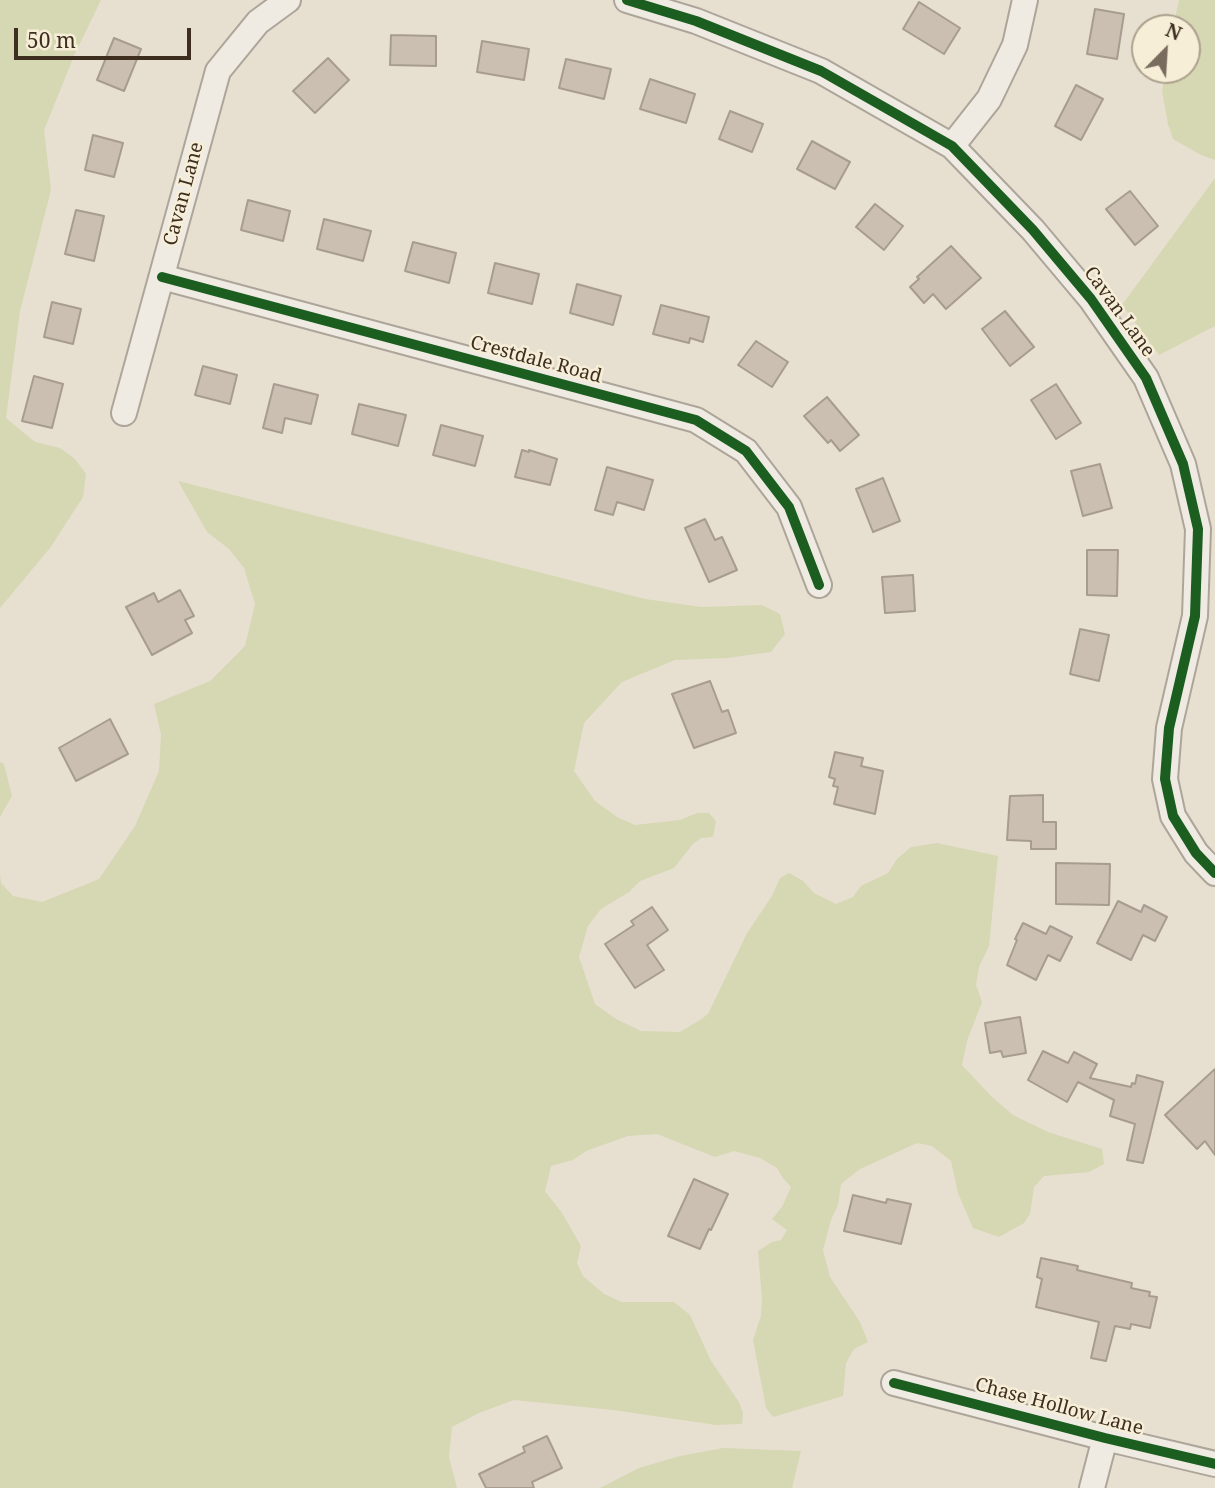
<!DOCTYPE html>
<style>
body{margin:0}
#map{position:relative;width:1215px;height:1488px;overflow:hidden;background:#e7e0d1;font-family:"Noto Serif",serif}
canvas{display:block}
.north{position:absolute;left:1131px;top:14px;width:70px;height:70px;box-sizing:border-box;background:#f7eed8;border:2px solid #ada18e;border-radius:50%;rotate:24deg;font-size:19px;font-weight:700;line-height:28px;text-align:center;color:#3d2e20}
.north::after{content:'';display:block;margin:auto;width:24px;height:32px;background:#786c5e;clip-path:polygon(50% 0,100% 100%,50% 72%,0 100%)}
.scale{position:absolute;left:14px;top:28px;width:177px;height:32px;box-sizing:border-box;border:4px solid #3d2e20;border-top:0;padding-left:9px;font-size:21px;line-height:24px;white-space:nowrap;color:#3d2e20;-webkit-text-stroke:5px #f7eed8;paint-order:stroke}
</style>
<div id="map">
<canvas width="1215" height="1488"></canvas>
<div class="north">N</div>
<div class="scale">50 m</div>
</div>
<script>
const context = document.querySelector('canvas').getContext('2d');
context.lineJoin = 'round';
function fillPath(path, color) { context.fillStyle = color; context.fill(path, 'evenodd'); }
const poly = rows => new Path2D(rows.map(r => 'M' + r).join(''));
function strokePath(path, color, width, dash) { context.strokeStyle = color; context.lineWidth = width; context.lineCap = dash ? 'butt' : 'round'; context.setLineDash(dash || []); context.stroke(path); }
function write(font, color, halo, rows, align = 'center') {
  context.font = font + ' "Noto Serif",serif'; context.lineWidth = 5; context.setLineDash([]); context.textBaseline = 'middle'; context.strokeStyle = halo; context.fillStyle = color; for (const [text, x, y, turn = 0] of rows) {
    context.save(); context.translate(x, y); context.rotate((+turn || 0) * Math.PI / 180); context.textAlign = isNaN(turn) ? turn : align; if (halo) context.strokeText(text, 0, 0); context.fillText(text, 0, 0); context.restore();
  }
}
fillPath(poly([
 [0,0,101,0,74,56,44,130,51,190,20,311,6,418,35,442,60,448,75,459,86,474,83,497,50,548,0,608],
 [1179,0,1215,0,1215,160,1201,155,1173,139,1168,124,1162,91,1166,70,1187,70,1187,28,1173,28],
 [1215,178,1215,326,1159,355,1122,305],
 [178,481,645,599,702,607,762,605,780,614,785,634,771,652,727,658,675,660,622,682,584,723,574,771,595,801,617,817,635,825,680,820,697,813,709,813,716,821,713,837,701,838,693,844,674,868,640,881,629,892,601,909,588,926,579,957,595,1004,616,1019,641,1031,680,1032,700,1020,708,1014,747,933,772,896,780,878,789,873,803,881,814,893,836,904,853,897,861,886,888,873,897,859,911,847,937,843,998,856,989,946,979,967,976,985,982,1002,967,1041,962,1065,991,1096,1013,1115,1048,1132,1102,1149,1104,1164,1089,1172,1044,1176,1034,1187,1030,1214,1024,1223,999,1237,973,1228,958,1193,951,1161,932,1146,917,1143,860,1169,841,1184,838,1205,831,1220,823,1250,830,1277,860,1322,868,1342,854,1349,846,1363,843,1396,773,1417,766,1408,753,1340,761,1316,762,1299,758,1251,772,1242,781,1240,787,1230,772,1219,782,1207,791,1187,782,1177,777,1168,760,1158,734,1151,715,1157,657,1134,628,1136,586,1151,573,1160,551,1166,545,1191,562,1213,581,1246,577,1263,583,1276,604,1294,622,1302,674,1302,690,1315,711,1361,739,1402,743,1413,742,1424,716,1425,613,1410,514,1400,479,1413,452,1427,449,1457,457,1488,0,1488,0,873,1,883,13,896,42,902,99,879,135,826,159,771,161,735,154,704,210,681,245,646,255,604,244,568,229,549,207,532],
 [0,762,4,764,12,796,0,817],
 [723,1448,801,1451,792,1488,600,1488,639,1468,680,1456]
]), '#d6d7b3');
const building = poly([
 [919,2,960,28,944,54,903,29,919,2],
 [1095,9,1124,14,1117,59,1087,54,1095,9],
 [391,35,436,36,436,66,390,65,391,35],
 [114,38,141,49,124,91,97,80,114,38],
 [482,41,529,49,524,80,477,72,482,41],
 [328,58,349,80,315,113,293,91,328,58],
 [566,59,611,69,604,99,559,88,566,59],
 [650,79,695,94,686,123,640,109,650,79],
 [1076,85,1103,99,1081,140,1055,126,1076,85],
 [730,111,763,124,752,152,719,139,730,111],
 [93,135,123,143,114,177,85,170,93,135],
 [812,141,850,162,835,189,797,169,812,141],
 [1130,191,1158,226,1135,245,1106,209,1130,191],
 [248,200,290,211,283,241,241,230,248,200],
 [875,204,903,226,884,250,856,227,875,204],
 [76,210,104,216,94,261,65,254,76,210],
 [324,219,371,231,363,261,317,249,324,219],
 [413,242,456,253,449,283,405,271,413,242],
 [951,246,981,278,946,309,933,294,924,303,910,287,919,279,917,277,951,246],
 [495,263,539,274,532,304,488,293,495,263],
 [577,284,621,296,613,325,570,313,577,284],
 [52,302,81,309,73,344,44,337,52,302],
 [661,305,709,317,703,342,690,338,689,343,653,334,661,305],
 [1005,311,1034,347,1010,366,982,329,1005,311],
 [756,341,788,362,772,387,738,365,756,341],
 [203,366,237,375,230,404,195,395,203,366],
 [34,376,63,384,52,428,22,421,34,376],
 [274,384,318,395,311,424,285,418,282,433,263,428,274,384],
 [1056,384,1081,423,1056,439,1031,400,1056,384],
 [827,397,859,435,840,451,831,440,828,443,804,416,827,397],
 [359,404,406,415,398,446,352,434,359,404],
 [441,425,483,436,475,466,433,455,441,425],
 [522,450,529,452,529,450,557,459,550,485,515,477,522,450],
 [1100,464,1112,508,1083,516,1071,471,1100,464],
 [607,467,653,480,644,510,617,502,613,515,595,510,607,467],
 [883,478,900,521,873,532,856,489,883,478],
 [705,519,715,540,722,537,737,570,709,582,685,528,705,519],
 [1087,550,1118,550,1117,596,1087,595,1087,550],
 [913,575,915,611,885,613,882,577,913,575],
 [180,590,194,616,185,620,192,633,152,655,126,607,154,593,158,602,180,590],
 [1080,629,1109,635,1099,681,1070,674,1080,629],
 [710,681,722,712,728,710,736,733,694,748,672,694,710,681],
 [110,719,128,754,76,781,59,748,110,719],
 [835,752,863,758,861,766,883,771,875,814,834,804,838,787,833,786,835,779,829,777,835,752],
 [1043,795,1043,822,1056,822,1056,849,1031,849,1031,841,1007,840,1010,796,1043,795],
 [1056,863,1110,864,1109,905,1056,904,1056,863],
 [1118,901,1141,912,1144,905,1167,917,1155,941,1143,935,1131,960,1097,943,1118,901],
 [652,907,668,930,647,945,664,970,635,988,605,944,634,925,631,921,652,907],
 [1023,923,1046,934,1050,926,1072,937,1060,961,1048,955,1036,980,1007,965,1017,940,1015,939,1023,923],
 [1020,1017,1026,1053,1003,1057,1001,1051,990,1053,985,1023,1020,1017],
 [1043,1051,1068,1063,1074,1052,1097,1064,1090,1078,1131,1087,1132,1083,1135,1084,1137,1075,1163,1082,1143,1163,1127,1160,1135,1124,1110,1116,1114,1100,1078,1082,1067,1102,1028,1080,1043,1051],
 [1215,1069,1215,1155,1205,1141,1197,1149,1165,1115,1215,1069],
 [694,1179,728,1194,711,1230,709,1229,700,1249,668,1236,694,1179],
 [853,1195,886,1203,887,1199,911,1204,901,1244,844,1231,853,1195],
 [1041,1258,1078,1266,1077,1270,1132,1283,1131,1288,1150,1292,1149,1296,1157,1297,1150,1328,1131,1324,1130,1329,1115,1326,1106,1361,1091,1358,1099,1322,1036,1307,1042,1279,1037,1277,1041,1258],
 [547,1436,562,1468,532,1482,534,1488,486,1488,479,1474,525,1452,523,1447,547,1436]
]);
fillPath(building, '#cbbfb2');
strokePath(building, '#a89c90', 2);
const street = poly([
 [627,0,696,21,821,71,952,146,1033,230,1091,299,1146,378,1183,464,1198,529,1195,616,1169,728,1165,779,1173,816,1196,853,1215,873],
 [952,146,989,99,1015,45,1025,0],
 [162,277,696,420,746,451,789,507,819,585],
 [124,413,218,71,258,22,288,0],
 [894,1383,1105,1438,1215,1464],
 [1092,1488,1105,1438]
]);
strokePath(street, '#ada599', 28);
strokePath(street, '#efebe3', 24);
strokePath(poly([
 [627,0,696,21,821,71,952,146,1033,230,1091,299,1146,378,1183,464,1198,529,1195,616,1169,728,1165,779,1173,816,1196,853,1215,873],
 [162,277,696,420,746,451,789,507,819,585],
 [894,1383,1105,1438,1215,1464]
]), '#1b5e20', 10);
write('19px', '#3d2e20', '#f7eed8', [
 ["Cavan Lane",184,194,-75],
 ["Cavan Lane",1119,312,54],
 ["Crestdale Road",536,360,15],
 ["Chase Hollow Lane",1059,1407,15]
]);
</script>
